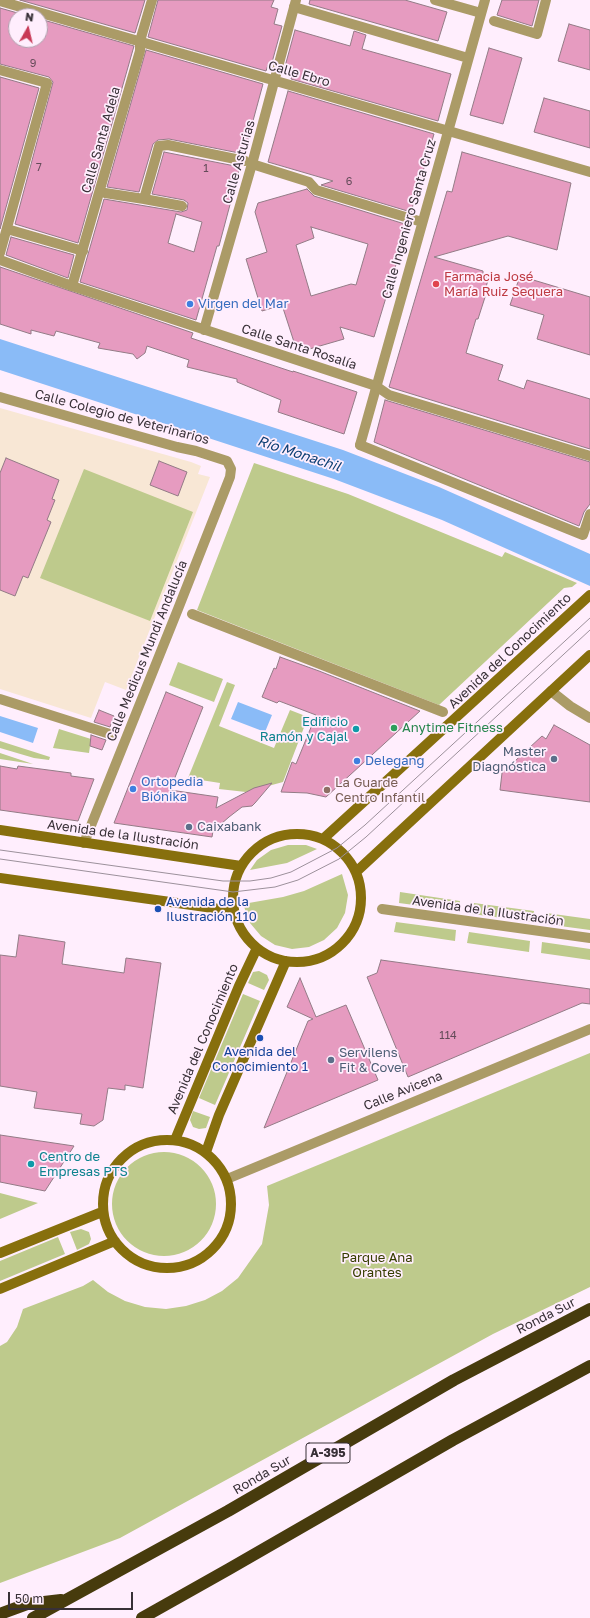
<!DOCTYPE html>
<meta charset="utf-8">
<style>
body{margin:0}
#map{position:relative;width:590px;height:1618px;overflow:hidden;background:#ffeefd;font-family:"Golos Text",sans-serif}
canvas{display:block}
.north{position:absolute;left:8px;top:8px;width:40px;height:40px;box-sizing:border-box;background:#ffeefd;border:1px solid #afa2ae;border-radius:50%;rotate:8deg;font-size:11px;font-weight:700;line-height:16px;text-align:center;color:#383037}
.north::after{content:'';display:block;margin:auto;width:14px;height:18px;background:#c83856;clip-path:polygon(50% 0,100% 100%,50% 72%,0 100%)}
.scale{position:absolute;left:8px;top:1592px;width:125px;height:18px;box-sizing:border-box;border:2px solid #383037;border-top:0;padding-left:5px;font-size:12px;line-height:14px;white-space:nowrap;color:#383037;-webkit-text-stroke:3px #ffeefd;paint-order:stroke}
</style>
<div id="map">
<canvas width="590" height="1618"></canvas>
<div class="north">N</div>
<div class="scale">50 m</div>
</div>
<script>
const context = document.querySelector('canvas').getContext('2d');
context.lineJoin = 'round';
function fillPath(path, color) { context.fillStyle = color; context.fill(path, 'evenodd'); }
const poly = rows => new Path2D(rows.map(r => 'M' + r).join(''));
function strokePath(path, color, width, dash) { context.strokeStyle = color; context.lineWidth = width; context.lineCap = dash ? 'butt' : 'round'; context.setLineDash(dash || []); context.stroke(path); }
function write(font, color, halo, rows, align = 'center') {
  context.font = font + ' "Golos Text",sans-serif'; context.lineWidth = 3.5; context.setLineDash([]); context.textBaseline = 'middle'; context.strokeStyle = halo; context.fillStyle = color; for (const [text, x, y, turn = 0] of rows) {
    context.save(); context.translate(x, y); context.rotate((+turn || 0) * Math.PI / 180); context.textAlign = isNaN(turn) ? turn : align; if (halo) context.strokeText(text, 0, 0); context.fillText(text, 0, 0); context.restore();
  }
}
fillPath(poly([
 [0,408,191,462,201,466,198,474,210,477,126,690,105,682,91,718,0,689]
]), '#f8e7d5');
fillPath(poly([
 [254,463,348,494,502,557,505,552,577,583,572,587,564,588,439,705,197,610],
 [84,469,193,512,150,621,40,578],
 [178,662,223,679,214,702,169,685],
 [227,682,235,685,219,726,274,748,290,710,308,717,283,782,246,792,219,789,220,783,188,778],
 [59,729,91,739,89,753,53,748],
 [0,741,50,757,49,760,34,758,0,748],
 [0,753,33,764,0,759],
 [288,845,306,845,317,849,287,863,250,870,257,860,271,850],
 [342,874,348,895,345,913,337,928,324,940,309,947,292,949,275,945,261,936,250,923,243,904,283,897,304,891],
 [400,892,460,901,459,911,399,903],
 [474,903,534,911,533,922,472,914],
 [546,913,590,919,590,930,545,924],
 [396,922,456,930,455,941,394,932],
 [469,932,530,941,529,952,467,943],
 [542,942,590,949,590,960,541,953],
 [259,971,267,975,269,980,264,990,248,983,253,972],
 [243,994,260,1001,215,1105,199,1098],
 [590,1053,590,1287,493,1334,120,1538,0,1583,0,1346,7,1342,17,1327,23,1309,83,1286,93,1280,108,1292,125,1301,145,1307,166,1309,186,1306,205,1300,222,1291,238,1278,262,1244,269,1205,267,1186],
 [193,1111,210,1117,206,1128,199,1129,193,1127,190,1120],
 '112 1204a52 52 0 1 1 104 0a52 52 0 1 1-104 0Z',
 [0,1193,38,1203,0,1219],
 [81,1229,89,1232,91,1239,89,1244,77,1250,70,1232],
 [58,1237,65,1254,0,1281,0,1261]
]), '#beca8c');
fillPath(poly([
 [0,339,343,450,439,487,590,554,590,586,442,520,334,479,0,370],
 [238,702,272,715,265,732,231,719],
 [0,716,38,728,33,743,0,732]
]), '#8abbf7');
const building = poly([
 [20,0,145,0,135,33,20,0],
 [158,0,274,0,271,7,278,9,274,24,282,26,271,66,268,65,266,71,148,37,158,0],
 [310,0,405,0,447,12,438,41,309,4,310,0],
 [502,0,539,0,532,26,497,15,502,0],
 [0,8,28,16,16,16,16,40,40,40,40,19,134,46,78,243,15,224,53,82,49,77,0,64,0,8],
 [569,24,590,30,590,70,558,61,569,24],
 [295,30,350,46,354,31,366,35,362,49,451,74,438,121,291,79,293,73,284,70,295,30],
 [489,48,522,58,503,124,470,115,489,48],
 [146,50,263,84,244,154,169,139,158,140,153,144,139,192,107,187,146,50],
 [0,77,39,88,0,229,0,77],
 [288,91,434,134,411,212,321,185,333,181,268,162,288,91],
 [544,98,590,111,590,148,534,132,544,98],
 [164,152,240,167,219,246,217,246,196,320,80,282,104,199,181,212,187,210,188,203,184,200,152,194,164,152],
 [176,214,202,222,194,252,168,243,176,214],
 [462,152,571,183,557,250,508,236,434,257,483,271,483,274,489,276,485,291,487,291,478,319,476,319,466,353,503,365,498,380,524,389,527,380,590,399,590,449,389,387,447,191,452,192,462,152],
 [307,189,314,196,408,225,374,337,340,327,344,339,299,352,300,347,295,345,282,305,262,311,246,259,267,252,255,212,258,203,307,189],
 [311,227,368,244,356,285,351,284,311,296,296,245,314,238,311,227],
 [11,237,74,255,68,278,6,255,11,237],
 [0,267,193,333,191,338,293,372,293,371,357,392,344,434,278,412,281,400,237,382,237,379,187,367,189,360,147,346,145,353,137,359,133,354,98,348,100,343,56,331,54,336,31,330,31,334,0,324,0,267],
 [520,276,590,297,590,355,537,339,544,315,510,305,520,276],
 [385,400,590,462,590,504,584,512,579,526,374,442,385,400],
 [6,458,59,480,52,499,55,500,47,520,51,522,28,578,23,576,15,596,0,590,0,473,6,458],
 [159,461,187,472,178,496,150,485,159,461],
 [280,657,319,671,420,711,326,797,307,793,281,792,292,762,296,764,316,715,279,701,277,703,262,697,274,668,276,669,280,657],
 [166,692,203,707,170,790,218,797,216,808,254,788,272,783,255,803,252,806,242,807,229,817,213,831,212,837,114,823,166,692],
 [99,710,114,716,110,727,94,722,99,710],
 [554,725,590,745,590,802,500,790,502,773,542,736,546,739,554,725],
 [91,735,106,740,102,750,90,746,91,735],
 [0,766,17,769,18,766,71,773,71,776,94,779,78,821,0,810,0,766],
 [19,935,65,942,62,964,124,973,126,958,161,963,143,1088,125,1085,125,1090,108,1088,103,1120,94,1126,80,1124,82,1114,34,1108,37,1092,0,1086,0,955,16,957,19,935],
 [381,960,590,989,590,1004,582,1003,408,1077,367,977,377,973,381,960],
 [300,978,316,1017,346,1005,378,1080,264,1128,308,1021,313,1019,287,1007,300,978],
 [0,1135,74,1146,45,1191,0,1182,0,1135]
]);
fillPath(building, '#e69bc0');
strokePath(building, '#937b86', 1);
strokePath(poly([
 [494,21,537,34,546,0],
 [105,193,144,199,159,146,168,145,245,161],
 [144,199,182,206],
 [360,445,583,535,590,514],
 [192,614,443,712],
 [0,699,113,735],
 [382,909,590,938]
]), '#ab9b67', 10);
strokePath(poly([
 [435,0,481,13],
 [294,7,468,58],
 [0,70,47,83,0,253],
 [252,164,309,182,316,190,422,222],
 [7,229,83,251],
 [72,286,140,51,140,41,152,0],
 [360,445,485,0]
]), '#ab9b67', 10);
strokePath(poly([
 [0,1,590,172],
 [0,260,72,286,376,386,389,395,590,456],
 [204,330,252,164,296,0],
 [0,397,177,447,196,451,227,461,231,469,230,477,178,609,84,843],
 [551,691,570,706,590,718],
 [227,1179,590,1029]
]), '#ab9b67', 10);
strokePath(poly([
 [0,830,241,866],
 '233 898a64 64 0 1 1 128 0a64 64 0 1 1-128 0Z',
 [323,839,590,595],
 [356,872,590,655],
 [0,878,234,911],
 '103 1204a64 64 0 1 1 128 0a64 64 0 1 1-128 0Z',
 [175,1140,239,986,257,948],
 [206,1152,219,1115,286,961],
 [0,1253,102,1212],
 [0,1289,115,1241]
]), '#876f0d', 10);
strokePath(poly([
 [0,1614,27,1604,61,1600],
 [33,1618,228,1511,454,1380,590,1309],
 [142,1618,229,1569,453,1440,590,1366]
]), '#473b0d', 12);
strokePath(poly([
 [0,850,223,881,250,881,271,878,291,872,337,848,365,825,590,618],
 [0,859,233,892,275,887,298,880,339,859,366,837,590,630]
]), '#9c909b', 1);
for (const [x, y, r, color] of [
 [436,284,4,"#e0444e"],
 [190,304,4,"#3f7fe0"],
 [394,728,4,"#2e9e5b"],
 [356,729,4,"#0f9aa8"],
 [554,759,4,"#5c6f8a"],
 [357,761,4,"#3f7fe0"],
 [133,789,4,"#3f7fe0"],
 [327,790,4,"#8d6e63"],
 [189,827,4,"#5c6f8a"],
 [158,909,4,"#1a4fb4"],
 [260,1038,4,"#1a4fb4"],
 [331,1060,4,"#5c6f8a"],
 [31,1164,4,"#0f9aa8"]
]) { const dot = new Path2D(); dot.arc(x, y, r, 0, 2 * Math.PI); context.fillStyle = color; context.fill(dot); strokePath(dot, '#ffeefd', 1.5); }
write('11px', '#644b59', null, [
 ["9",33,64],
 ["7",39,168],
 ["1",206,169],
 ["6",349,182],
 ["114",448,1036]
]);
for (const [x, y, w] of [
 [328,1453,44]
]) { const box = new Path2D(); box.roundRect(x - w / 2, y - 10, w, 20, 3); context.fillStyle = '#ffeefd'; context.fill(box); strokePath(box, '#383037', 1); }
write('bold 12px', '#383037', null, [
 ["A-395",328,1453]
]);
write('13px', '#383037', '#ffeefd', [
 ["Calle Ebro",299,74,16],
 ["Calle Santa Adela",101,140,-74],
 ["Calle Asturias",239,162,-74],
 ["Calle Ingeniero Santa Cruz",409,219,-74],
 ["Calle Santa Rosalía",299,347,18],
 ["Calle Colegio de Veterinarios",122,417,15],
 ["Calle Medicus Mundi Andalucía",147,651,-68],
 ["Avenida del Conocimiento",510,651,-43],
 ["Avenida de la Ilustración",123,835,8],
 ["Avenida de la Ilustración",488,911,8],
 ["Avenida del Conocimiento",203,1039,-67],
 ["Calle Avicena",403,1091,-22],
 ["Ronda Sur",546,1316,-27],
 ["Ronda Sur",262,1475,-30]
]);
write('13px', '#be3a42', '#ffeefd', [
 ["Farmacia José",444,277],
 ["María Ruiz Sequera",444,292]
], 'left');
write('13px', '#366cbe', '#ffeefd', [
 ["Virgen del Mar",198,304],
 ["Delegang",365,761],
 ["Ortopedia",141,782],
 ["Biónika",141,797]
], 'left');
write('13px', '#0d838f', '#ffeefd', [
 ["Edificio",348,722],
 ["Ramón y Cajal",348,737],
 ["Centro de",39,1157,"left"],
 ["Empresas PTS",39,1172,"left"]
], 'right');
write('13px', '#27864d', '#ffeefd', [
 ["Anytime Fitness",402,728]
], 'left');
write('13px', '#4e5e75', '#ffeefd', [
 ["Master",546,752,"right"],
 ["Diagnóstica",546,767,"right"],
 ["Caixabank",197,827],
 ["Servilens",339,1053],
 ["Fit & Cover",339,1068]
], 'left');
write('13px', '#785e54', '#ffeefd', [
 ["La Guarde",335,783],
 ["Centro Infantil",335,798]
], 'left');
write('13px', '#164399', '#ffeefd', [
 ["Avenida de la",166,902],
 ["Ilustración 110",166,917],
 ["Avenida del",260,1052,"center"],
 ["Conocimiento 1",260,1067,"center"]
], 'left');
write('13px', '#363d01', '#ffeefd', [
 ["Parque Ana",377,1258],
 ["Orantes",377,1273]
]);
write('italic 14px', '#0e4075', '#ffeefd', [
 ["Río Monachil",299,454,18]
]);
</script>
